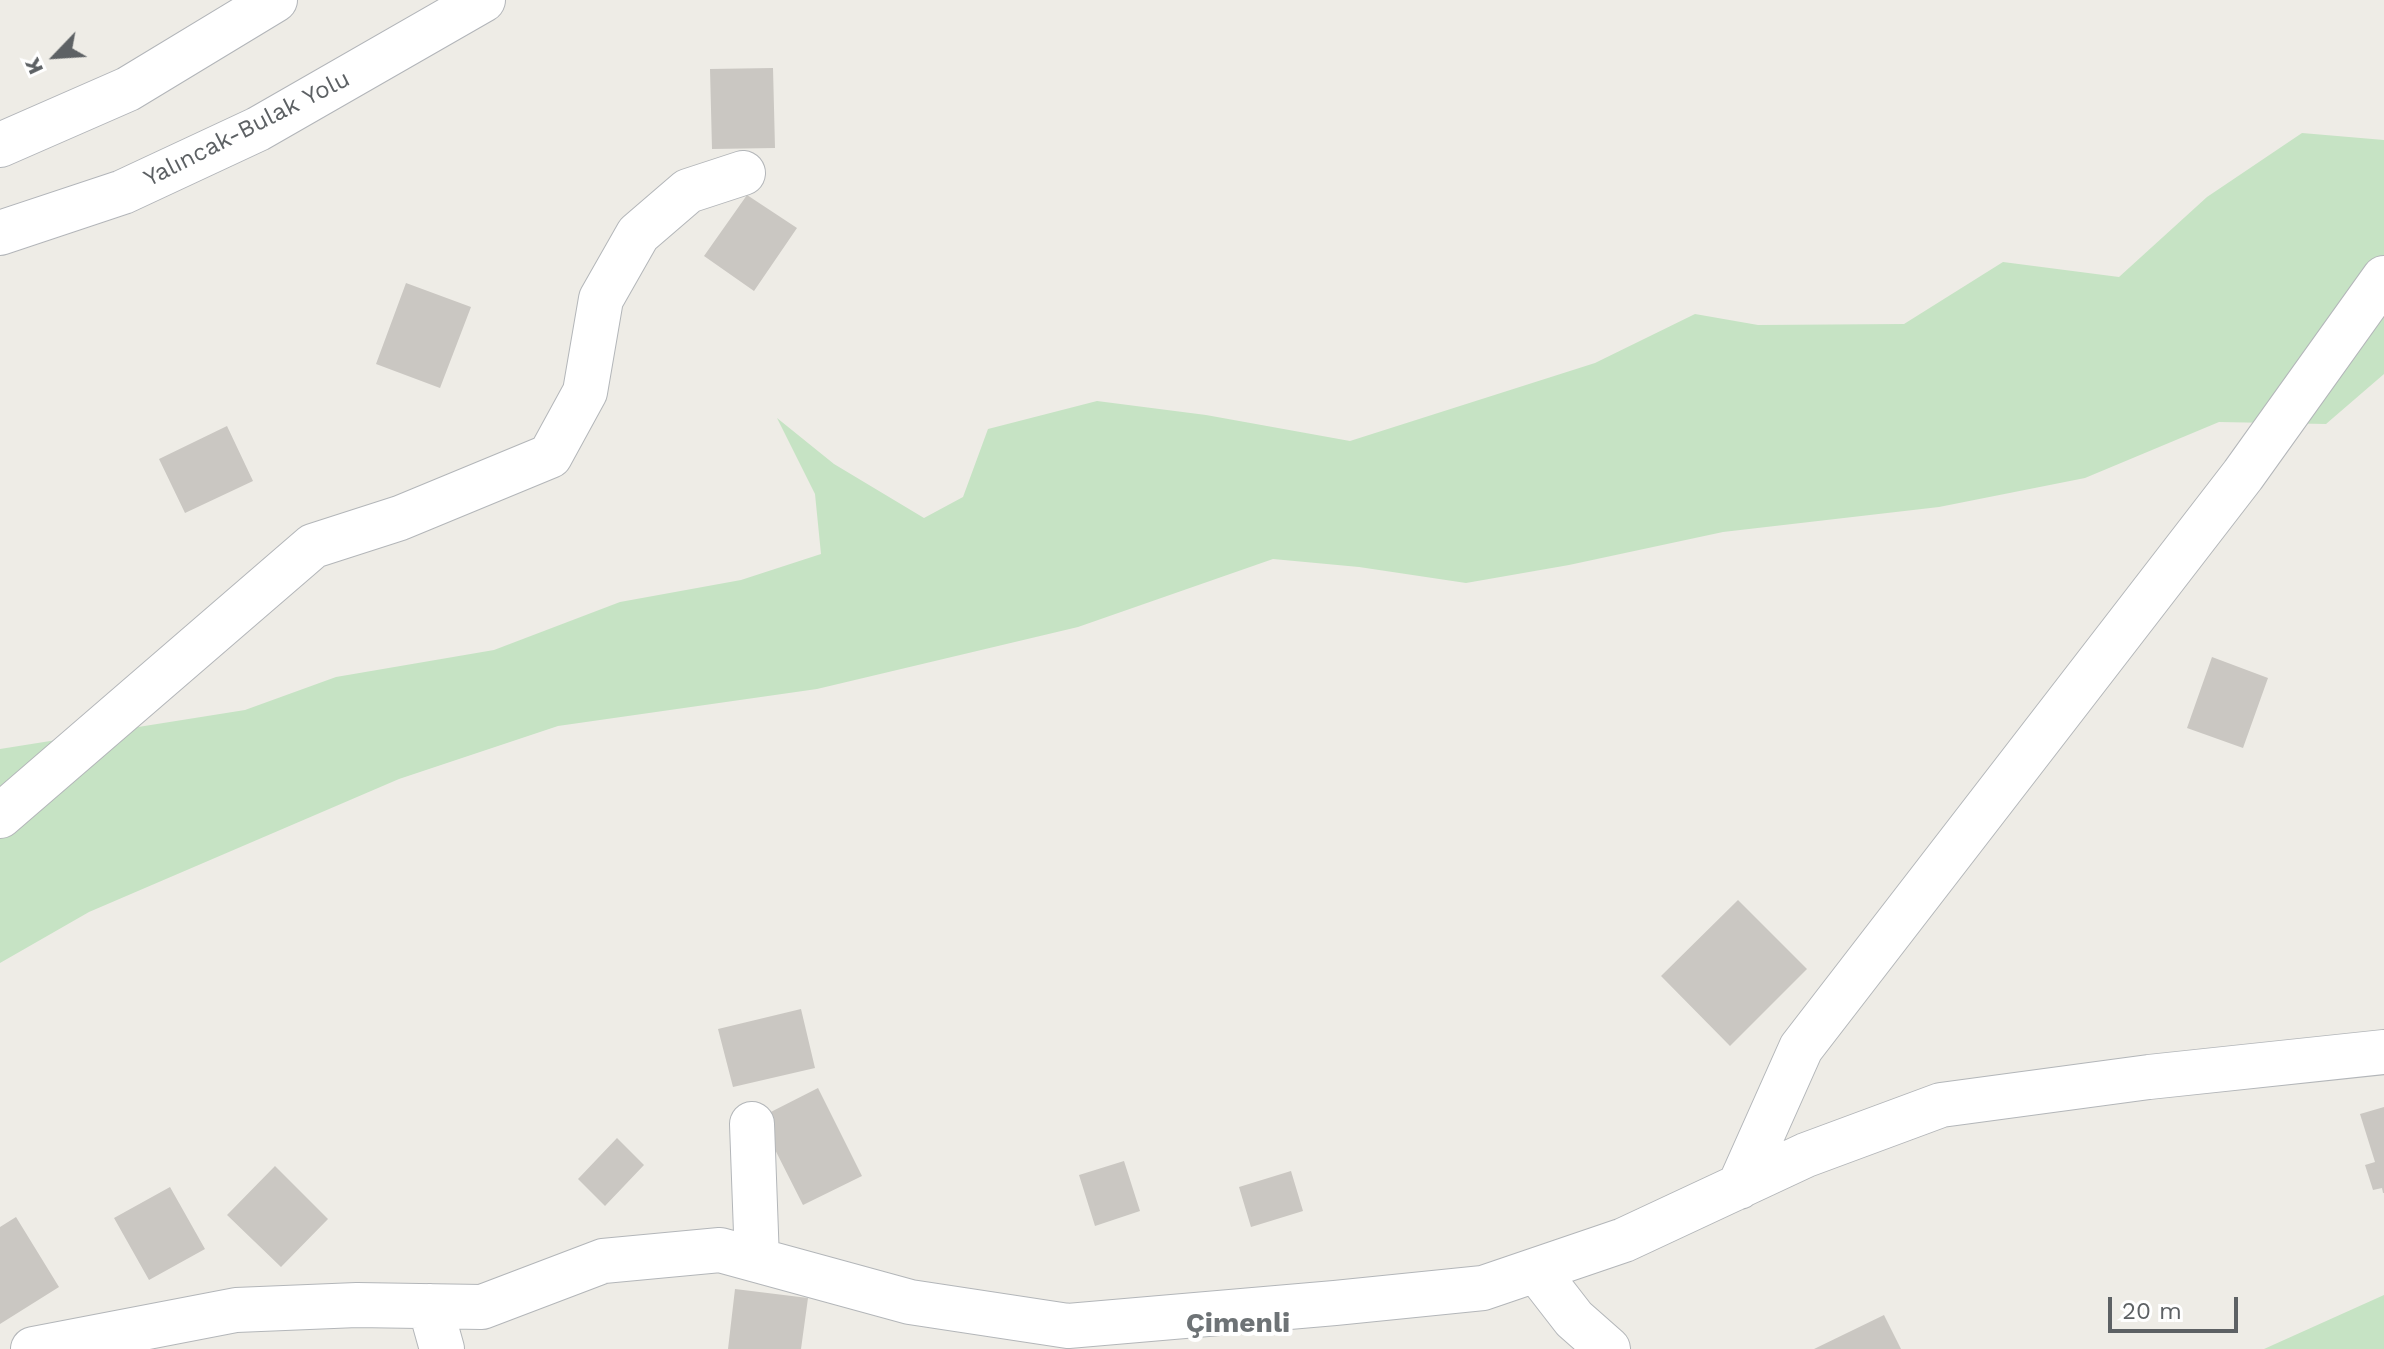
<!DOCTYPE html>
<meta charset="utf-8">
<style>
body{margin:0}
#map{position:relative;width:2384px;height:1349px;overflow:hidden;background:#eeece6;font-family:"Work Sans",sans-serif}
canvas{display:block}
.north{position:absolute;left:16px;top:16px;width:80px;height:80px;-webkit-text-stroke:6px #fff;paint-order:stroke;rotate:245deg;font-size:22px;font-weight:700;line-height:32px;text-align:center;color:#5d6164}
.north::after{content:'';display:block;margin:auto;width:28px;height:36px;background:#5d6164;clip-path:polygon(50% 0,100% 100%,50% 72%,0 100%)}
.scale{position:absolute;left:2108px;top:1297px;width:130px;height:36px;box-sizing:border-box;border:4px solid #5d6164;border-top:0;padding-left:10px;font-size:24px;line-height:28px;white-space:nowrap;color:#5d6164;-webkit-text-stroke:6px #fff;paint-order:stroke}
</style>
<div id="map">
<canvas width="2384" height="1349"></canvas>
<div class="north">K</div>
<div class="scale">20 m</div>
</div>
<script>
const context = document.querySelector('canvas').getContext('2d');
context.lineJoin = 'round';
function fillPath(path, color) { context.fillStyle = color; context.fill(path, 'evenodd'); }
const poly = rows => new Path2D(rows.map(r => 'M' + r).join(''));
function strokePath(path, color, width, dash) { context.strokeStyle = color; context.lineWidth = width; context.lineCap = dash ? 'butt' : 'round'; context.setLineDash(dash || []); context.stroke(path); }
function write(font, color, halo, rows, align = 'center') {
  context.font = font + ' "Work Sans",sans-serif'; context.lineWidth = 8; context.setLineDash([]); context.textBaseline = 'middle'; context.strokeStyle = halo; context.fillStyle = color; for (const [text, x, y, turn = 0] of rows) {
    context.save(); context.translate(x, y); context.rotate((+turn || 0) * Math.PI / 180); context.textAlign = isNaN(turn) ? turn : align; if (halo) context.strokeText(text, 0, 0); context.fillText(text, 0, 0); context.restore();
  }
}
fillPath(poly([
 [2302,133,2384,140,2384,374,2326,424,2219,422,2085,478,1939,507,1723,532,1569,565,1466,583,1359,567,1273,559,1078,627,817,689,558,726,399,779,89,912,0,963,0,749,245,710,336,677,494,650,620,602,741,580,821,554,815,494,777,418,834,464,924,518,963,497,988,429,1097,401,1206,415,1350,441,1595,363,1695,314,1758,325,1904,324,2003,262,2119,277,2207,197],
 [2384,1295,2384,1349,2264,1349]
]), '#c6e3c4');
fillPath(poly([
 [773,68,775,148,712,149,710,69],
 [747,195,797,228,754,291,704,256],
 [406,283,471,307,440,388,376,364],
 [227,426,253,481,185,513,159,459],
 [2212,657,2268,678,2243,748,2187,728],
 [1738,900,1807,969,1730,1046,1661,976],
 [801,1009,815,1068,733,1087,718,1029],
 [818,1088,862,1176,803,1205,759,1118],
 [2384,1107,2384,1193,2383,1193,2382,1188,2373,1190,2365,1165,2375,1162,2360,1114],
 [617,1138,644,1165,605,1206,578,1179],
 [1124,1161,1140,1211,1095,1226,1079,1175],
 [275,1166,328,1219,281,1267,227,1215],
 [1291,1171,1303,1211,1251,1227,1239,1187],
 [170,1187,205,1249,149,1280,114,1218],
 [16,1217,59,1287,0,1324,0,1227],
 [735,1289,808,1298,801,1349,728,1349],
 [1884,1315,1901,1349,1814,1349]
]), '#cac7c2');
const minor = poly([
 [0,816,313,546,400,518,550,456,585,392,601,299,638,234,688,191,743,173],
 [752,1124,757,1260],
 [1739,1187,1801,1048,2243,475,2384,278],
 [1536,1270,1574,1319,1608,1349],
 [430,1306,442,1349],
 [33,1349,236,1310,357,1305,482,1307,603,1261,720,1250,910,1302,1068,1326,1335,1303,1483,1288,1624,1240,1806,1155,1941,1105,2149,1077,2384,1052]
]);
const secondary = poly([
 [0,145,128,89,275,0],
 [0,233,123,192,258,129,483,0]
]);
strokePath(minor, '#b3b6b9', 46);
strokePath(secondary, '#b2b5b9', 46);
strokePath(minor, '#fff', 44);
strokePath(secondary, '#fff', 44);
write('24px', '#5d6164', '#fff', [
 ["Yalıncak-Bulak Yolu",247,129,-27]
]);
write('bold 28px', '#6e7376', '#fff', [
 ["Çimenli",1238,1324]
]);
</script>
